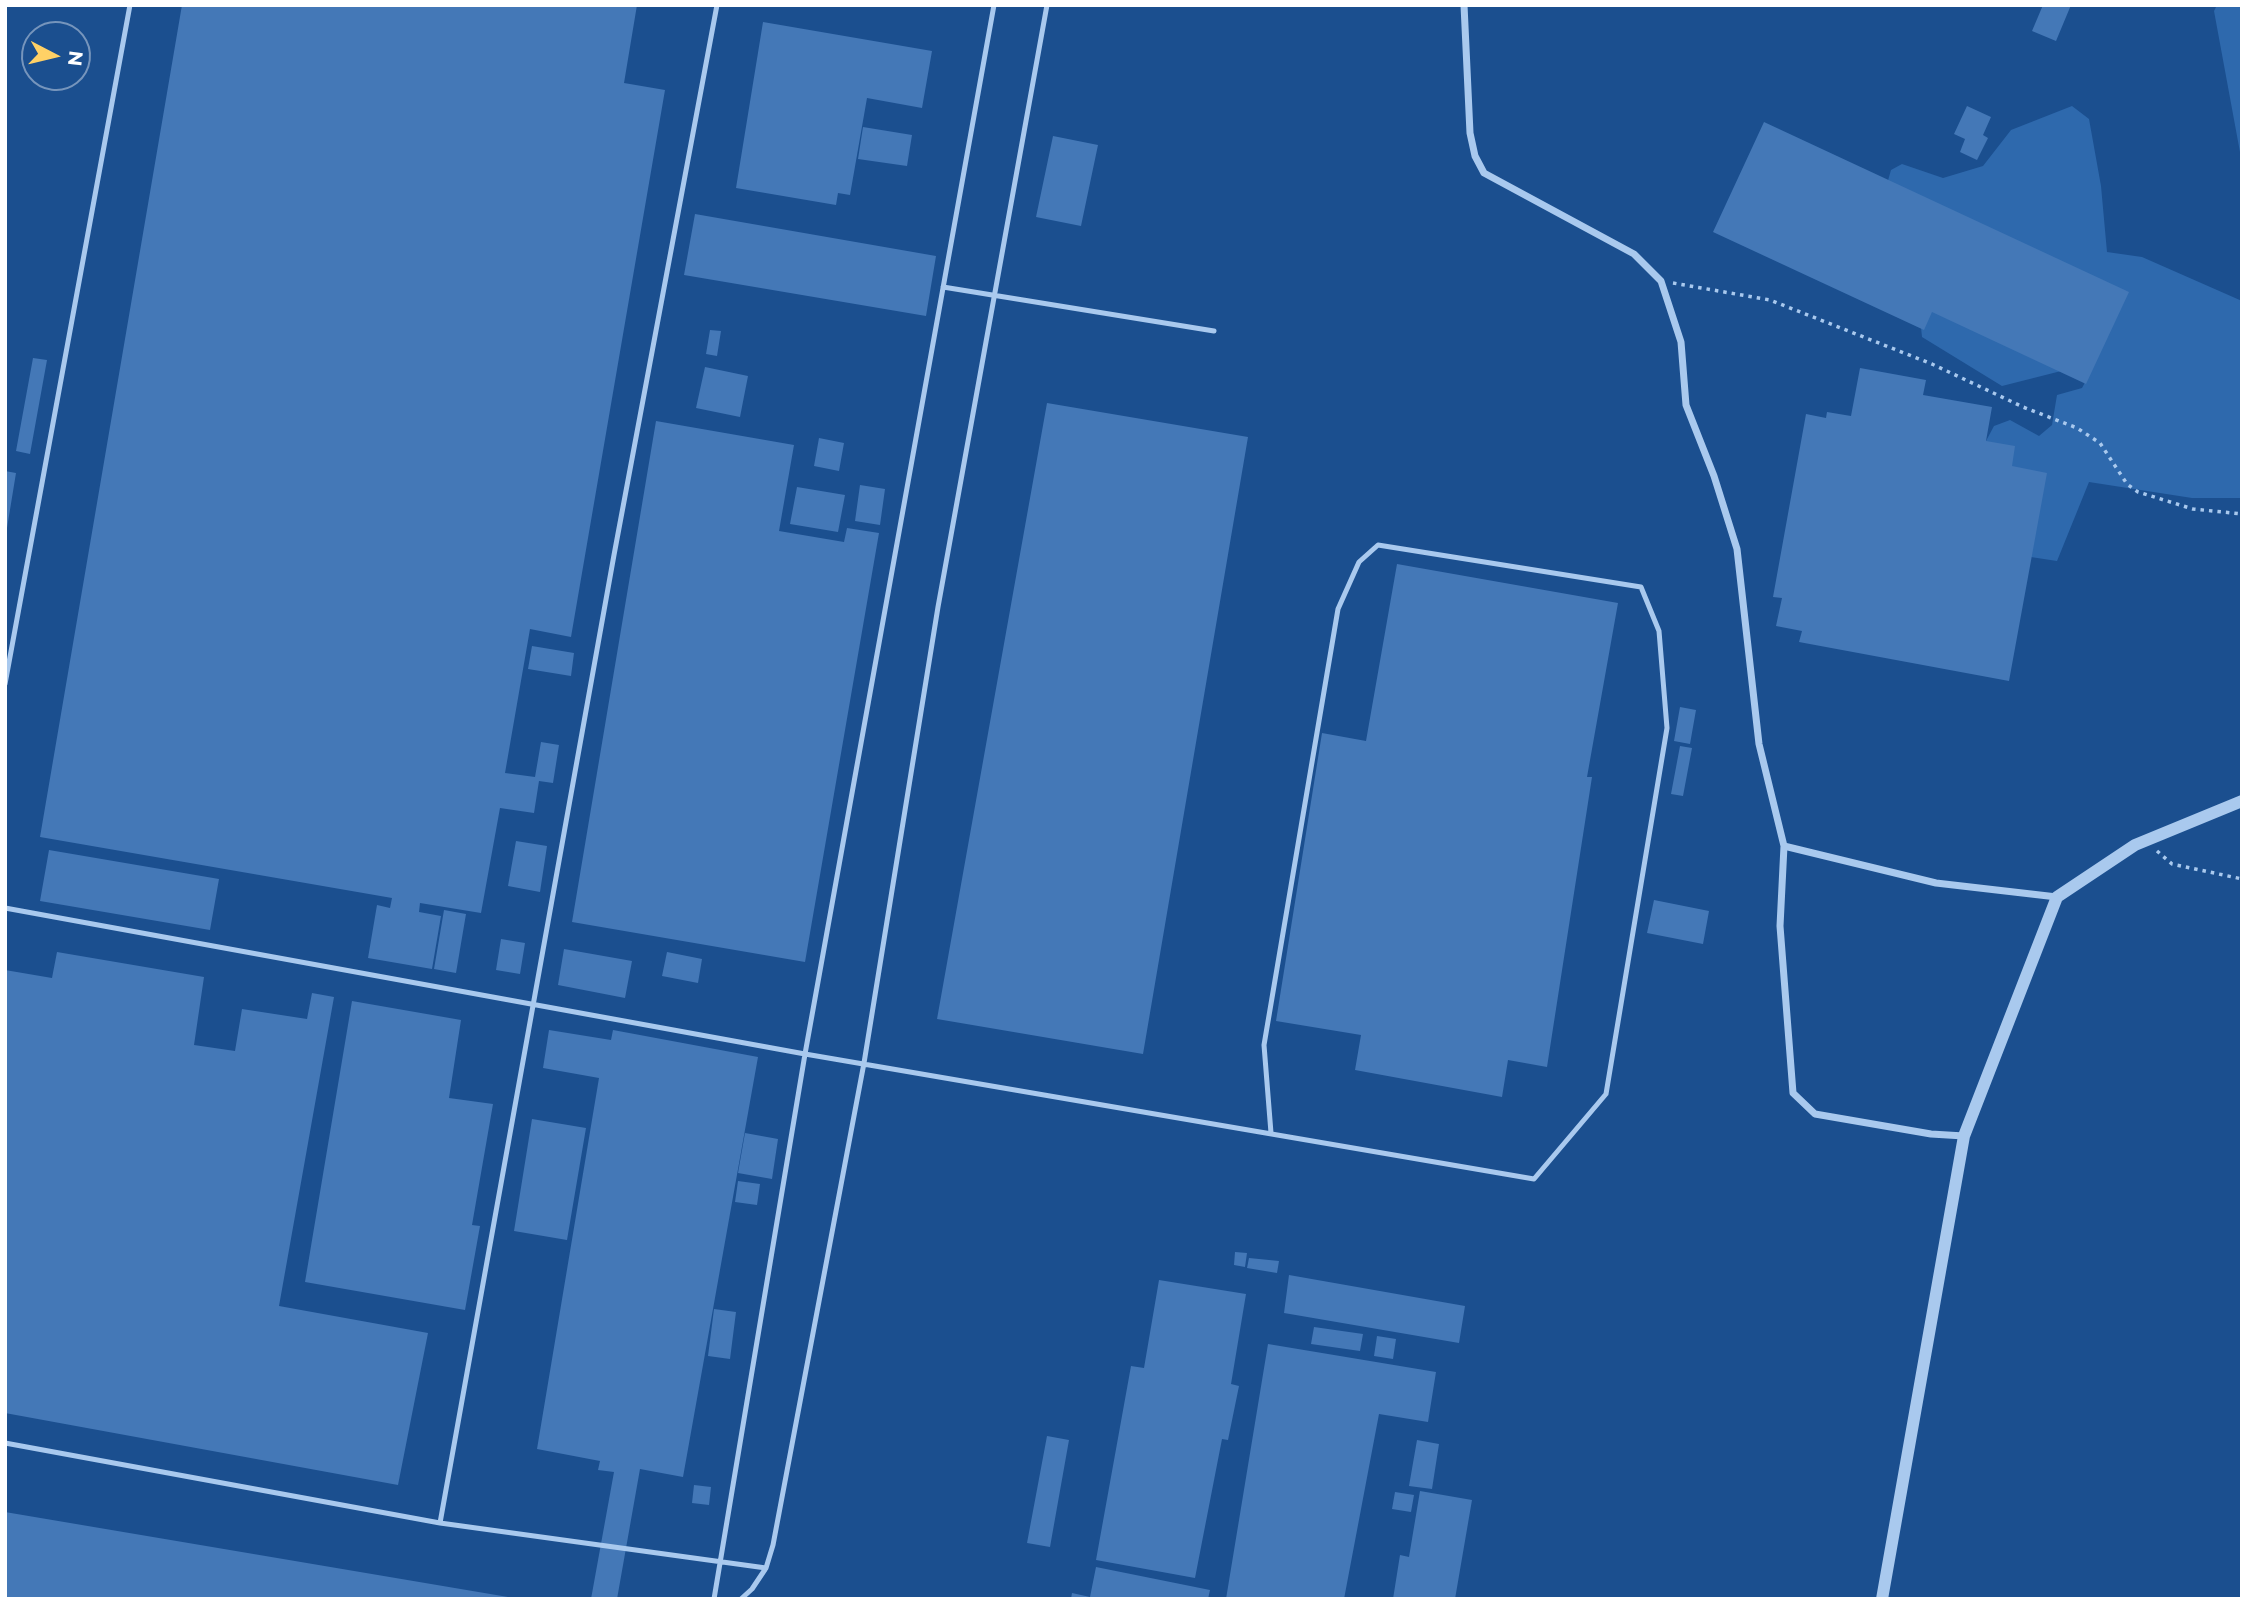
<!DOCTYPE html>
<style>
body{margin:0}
#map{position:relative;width:2247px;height:1604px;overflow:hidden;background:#1b4f8f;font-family:Montserrat,sans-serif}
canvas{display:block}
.frame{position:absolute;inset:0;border:7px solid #fff;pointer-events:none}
.north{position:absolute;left:21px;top:21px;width:70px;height:70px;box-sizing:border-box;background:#1b4f8f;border:2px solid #7695bc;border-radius:50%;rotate:97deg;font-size:19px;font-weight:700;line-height:28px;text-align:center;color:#fff}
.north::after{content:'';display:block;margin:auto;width:24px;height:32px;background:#ffd166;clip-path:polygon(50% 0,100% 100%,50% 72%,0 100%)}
</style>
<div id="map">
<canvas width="2247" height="1604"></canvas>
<div class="frame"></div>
<div class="north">N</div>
</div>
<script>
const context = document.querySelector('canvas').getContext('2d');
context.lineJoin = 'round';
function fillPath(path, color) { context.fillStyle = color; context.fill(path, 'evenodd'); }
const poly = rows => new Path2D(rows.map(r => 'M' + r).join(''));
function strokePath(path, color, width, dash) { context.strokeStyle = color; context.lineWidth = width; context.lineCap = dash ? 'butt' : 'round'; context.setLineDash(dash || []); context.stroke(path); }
fillPath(poly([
 [2217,5,2242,5,2242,163,2214,11],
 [2072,106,2089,119,2101,186,2107,252,2142,257,2242,301,2242,498,2192,498,2089,482,2057,561,2011,554,1987,473,1986,441,1994,426,2010,420,2039,436,2052,425,2057,395,2082,388,2089,375,2077,367,2002,386,1922,337,1918,299,1887,184,1891,170,1902,164,1943,178,1983,166,2011,130]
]), '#2e69ad');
fillPath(poly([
 [182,5,637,5,624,83,665,90,571,637,530,629,505,773,535,777,541,742,559,745,553,783,539,781,534,813,500,808,481,913,420,903,419,912,441,916,432,969,368,958,377,905,390,908,392,898,40,837],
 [2043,5,2071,5,2056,41,2032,31],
 [763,22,932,51,922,108,867,98,850,195,838,193,836,205,736,188],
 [1967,106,1991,117,1983,135,1988,138,1977,160,1960,152,1965,139,1954,134],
 [1764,122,2129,292,2086,384,1932,312,1924,330,1713,232],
 [863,127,912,135,907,166,858,159],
 [1053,136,1098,145,1081,226,1036,217],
 [695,214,936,256,926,316,684,275],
 [710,330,721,331,717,356,706,354],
 [33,358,47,360,30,454,16,451],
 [705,367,748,376,740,417,696,408],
 [1860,368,1926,380,1923,395,1992,407,1986,441,2015,446,2012,466,2047,473,2009,681,1799,642,1802,631,1776,626,1782,598,1773,597,1806,414,1826,418,1827,412,1851,416],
 [1047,403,1248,437,1143,1054,937,1019],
 [656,421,794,445,779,531,844,542,847,528,879,533,805,962,572,922],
 [819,438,844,443,839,471,814,466],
 [5,471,16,473,7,528,5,528],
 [860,485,885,489,880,525,855,521],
 [797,487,845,495,838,532,790,524],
 [1397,564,1618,603,1587,777,1592,777,1547,1067,1508,1060,1502,1097,1355,1070,1361,1035,1276,1021,1322,733,1366,741],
 [532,646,574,653,571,676,528,669],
 [1680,707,1696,710,1690,744,1674,741],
 [1680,746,1692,748,1683,796,1671,794],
 [516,841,547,846,540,892,508,886],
 [49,850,219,879,210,930,40,901],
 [1654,900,1709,911,1703,944,1647,933],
 [444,910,466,914,456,973,434,969],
 [501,939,525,943,520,974,496,970],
 [564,949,632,961,625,998,558,985],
 [57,952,204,977,194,1045,235,1051,242,1009,307,1019,312,993,334,997,279,1306,428,1333,398,1485,5,1413,5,970,52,978],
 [667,952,702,959,698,983,662,976],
 [352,1001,461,1020,449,1098,493,1104,472,1225,480,1226,465,1310,305,1282],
 [549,1030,611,1040,613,1030,758,1057,683,1477,640,1469,617,1599,591,1599,614,1472,598,1470,600,1461,537,1449,599,1078,543,1068],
 [532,1119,586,1128,567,1240,514,1231],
 [745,1133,778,1139,772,1179,738,1173],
 [738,1181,760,1184,757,1205,735,1202],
 [1235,1252,1247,1253,1245,1267,1234,1265],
 [1249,1258,1279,1261,1277,1273,1247,1268],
 [1289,1275,1465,1306,1459,1343,1284,1313],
 [1159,1280,1246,1294,1231,1384,1239,1386,1228,1440,1222,1439,1195,1578,1096,1560,1131,1366,1144,1368],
 [714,1309,736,1312,730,1359,708,1356],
 [1314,1327,1363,1334,1360,1351,1311,1344],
 [1377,1336,1396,1339,1393,1359,1374,1356],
 [1268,1344,1436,1372,1428,1422,1379,1414,1344,1599,1226,1599],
 [1047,1436,1069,1440,1050,1547,1027,1543],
 [1417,1440,1439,1444,1432,1489,1409,1486],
 [694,1485,711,1487,709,1505,692,1503],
 [1420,1491,1472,1500,1455,1599,1393,1599,1400,1555,1409,1557],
 [1395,1492,1414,1495,1411,1512,1392,1509],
 [5,1512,508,1597,507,1599,5,1599],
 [1096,1567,1210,1590,1208,1599,1071,1599,1072,1593,1090,1597]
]), '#4478b7');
strokePath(poly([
 [1673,283,1770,300,1932,364,2023,407,2077,428,2100,443,2127,484,2138,492,2193,509,2242,514],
 [2157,851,2172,864,2242,879]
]), '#a9c9ee', 3.5, [3.5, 5]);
strokePath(poly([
 [943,287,1214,331],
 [5,684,130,5],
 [5,908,805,1054,1534,1179,1606,1094,1667,728,1659,631,1641,587,1378,545,1359,562,1338,609,1264,1045,1271,1133],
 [5,1443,440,1523,766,1568],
 [440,1523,614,555,717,5],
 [714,1599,805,1054,994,5],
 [741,1599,752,1589,766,1568,773,1545,864,1063,938,607,1047,5]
]), '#a9c9ee', 5);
strokePath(poly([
 [1464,5,1470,133,1475,156,1484,173,1634,254,1661,281,1681,342,1686,405,1714,476,1737,549,1759,744,1784,846,1780,926,1793,1093,1815,1114,1931,1134,1964,1136],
 [1784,846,1936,883,2057,897]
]), '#a9c9ee', 7);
strokePath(poly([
 [1882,1599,1964,1136,2057,897,2135,845,2242,801]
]), '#a9c9ee', 12);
</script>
